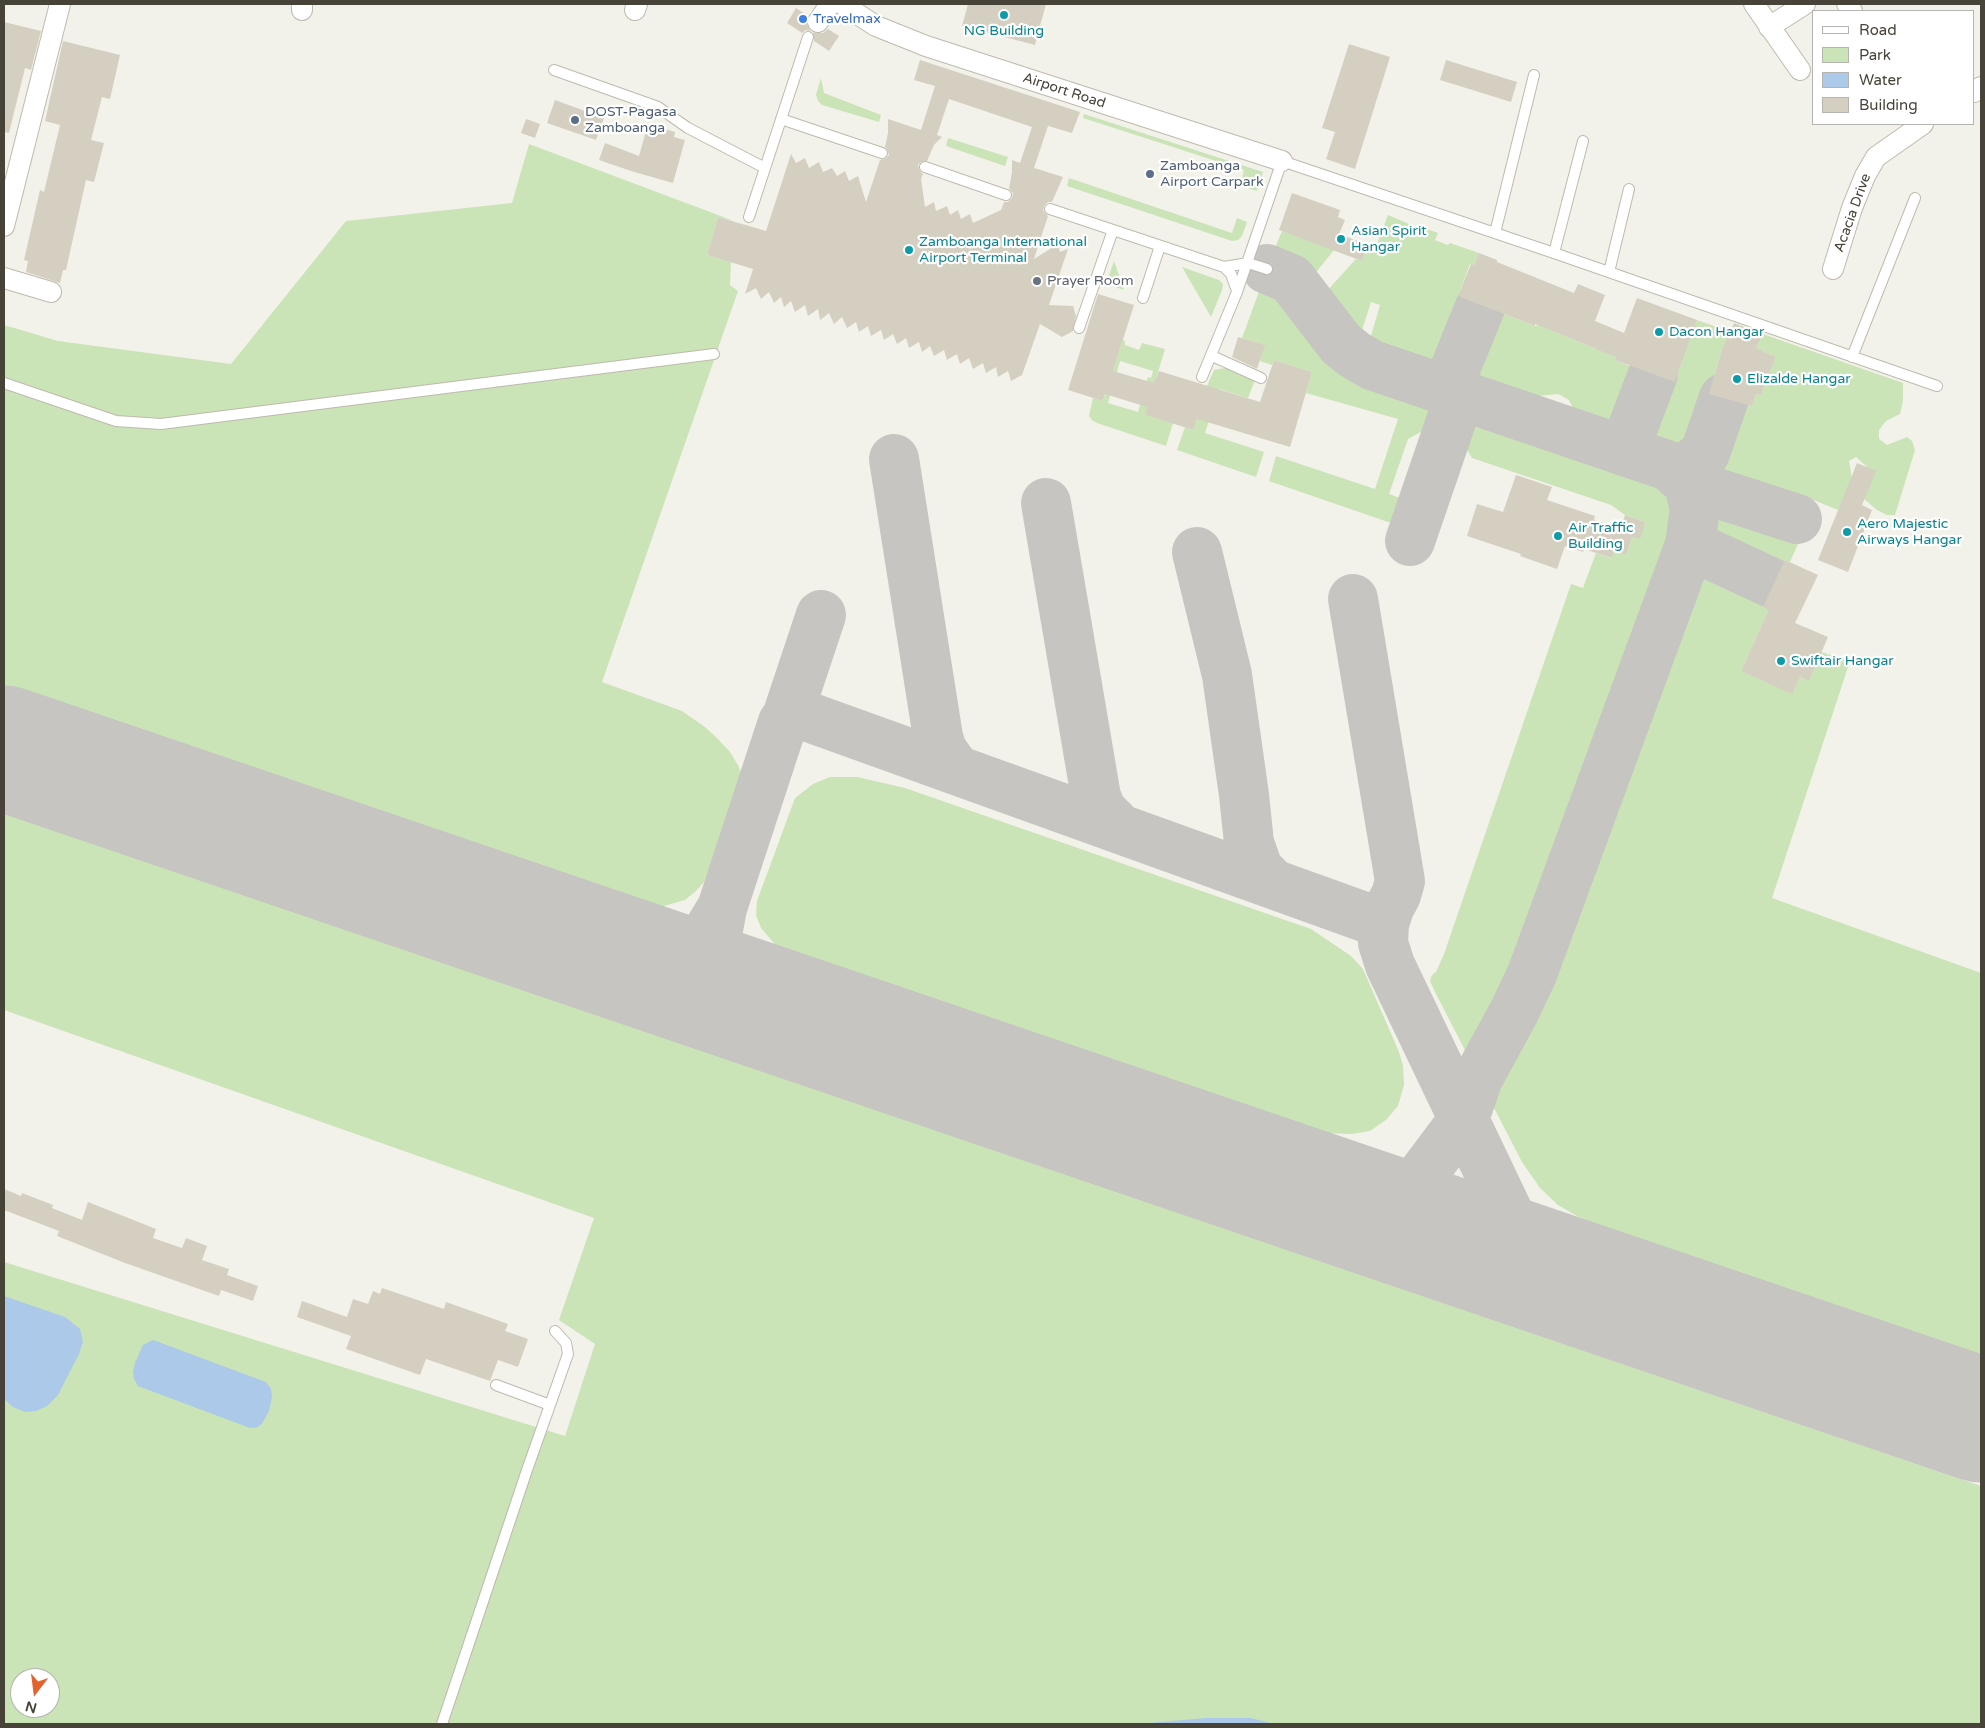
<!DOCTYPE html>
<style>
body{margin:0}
#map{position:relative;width:1985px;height:1728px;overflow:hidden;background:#f3f2ea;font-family:"Varela Round",sans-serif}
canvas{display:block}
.frame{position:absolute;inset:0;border:5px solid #474339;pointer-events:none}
.legend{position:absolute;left:1812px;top:10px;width:162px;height:115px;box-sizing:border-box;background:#fff;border:1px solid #b5b4b0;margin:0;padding:6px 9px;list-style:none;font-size:15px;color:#474339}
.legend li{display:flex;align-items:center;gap:10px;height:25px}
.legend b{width:25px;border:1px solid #b5b4b0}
.north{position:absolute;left:10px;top:1668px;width:50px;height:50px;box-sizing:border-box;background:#fff;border:1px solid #b5b4b0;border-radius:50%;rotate:195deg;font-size:14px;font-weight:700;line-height:20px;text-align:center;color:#474339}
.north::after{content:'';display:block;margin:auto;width:18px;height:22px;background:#e5622f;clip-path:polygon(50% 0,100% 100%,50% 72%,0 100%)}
</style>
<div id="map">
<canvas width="1985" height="1728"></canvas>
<div class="frame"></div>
<ul class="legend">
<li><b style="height:6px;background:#fff"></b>Road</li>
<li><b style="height:14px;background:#cae3b7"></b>Park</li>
<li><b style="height:14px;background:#acc9ea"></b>Water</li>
<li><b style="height:14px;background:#d4cfc0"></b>Building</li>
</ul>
<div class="north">N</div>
</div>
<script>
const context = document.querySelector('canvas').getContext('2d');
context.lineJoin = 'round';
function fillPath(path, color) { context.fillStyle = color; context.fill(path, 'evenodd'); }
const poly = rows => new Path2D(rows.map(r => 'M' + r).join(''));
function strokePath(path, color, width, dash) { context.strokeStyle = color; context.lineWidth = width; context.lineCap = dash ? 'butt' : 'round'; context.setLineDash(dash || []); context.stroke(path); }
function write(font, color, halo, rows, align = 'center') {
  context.font = font + ' "Varela Round",sans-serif'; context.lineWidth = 4.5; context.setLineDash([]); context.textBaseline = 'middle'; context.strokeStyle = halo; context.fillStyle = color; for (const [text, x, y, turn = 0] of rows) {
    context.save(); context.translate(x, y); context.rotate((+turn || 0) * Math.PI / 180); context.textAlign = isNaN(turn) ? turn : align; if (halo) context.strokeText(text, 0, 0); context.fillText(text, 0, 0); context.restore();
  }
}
fillPath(poly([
 [821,78,824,93,881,115,879,122,822,105,818,101,816,95],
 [1084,114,1263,172,1257,191,1240,186,1244,170,1083,118],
 [948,138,1008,157,1005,166,946,146],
 [529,144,734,221,718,217,707,255,731,262,730,285,738,291,602,682,682,711,705,727,717,738,730,752,739,767,742,778,704,882,696,891,685,900,657,908,4,688,4,325,58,341,231,364,346,221,512,203],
 [1069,178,1232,233,1237,218,1247,222,1242,236,1238,240,1232,241,1067,186],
 [1388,215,1409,224,1407,230,1419,235,1422,227,1438,233,1435,240,1448,245,1450,243,1479,253,1474,265,1470,264,1458,296,1476,303,1455,355,1443,366,1422,369,1375,353,1370,347,1370,339,1380,305,1371,302,1360,336,1352,341,1341,332,1325,309,1323,302,1325,293,1356,259,1362,261,1368,245,1376,247],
 [1282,231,1334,250,1313,276,1304,280,1296,271,1270,260],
 [1114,261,1124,290,1106,284],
 [1182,267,1219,280,1223,284,1222,290,1211,317],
 [1264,278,1287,286,1335,353,1352,367,1373,377,1433,397,1443,408,1444,413,1438,433,1426,429,1408,439,1389,494,1414,503,1408,518,1399,522,1388,522,1269,481,1276,456,1375,489,1398,419,1306,393,1312,372,1274,360,1272,365,1260,361,1264,345,1242,338],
 [1486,307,1535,326,1538,325,1596,349,1601,338,1620,344,1615,360,1645,372,1625,427,1614,432,1584,422,1575,413,1569,400,1558,394,1508,399,1471,386,1466,379,1462,371,1465,359],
 [1697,320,1731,332,1721,352,1709,393,1717,396,1702,443,1691,454,1676,456,1647,446,1641,440,1640,432,1661,377,1675,382],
 [1763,334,1903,383,1903,401,1900,414,1886,421,1879,430,1879,439,1887,445,1907,437,1912,441,1915,450,1895,515,1887,515,1877,510,1864,499,1867,467,1856,457,1849,461,1853,485,1838,510,1806,497,1800,512,1700,479,1697,472,1701,466,1710,457,1730,400,1752,406,1756,394,1761,395,1776,357,1756,348],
 [1123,340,1125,341,1125,345,1139,350,1142,343,1165,349,1145,415,1173,423,1166,446,1097,423,1092,420,1089,416,1093,398,1103,401],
 [1120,361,1153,371,1151,378,1148,377,1138,412,1108,403],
 [1225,368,1255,380,1248,398,1219,389,1205,433,1264,452,1256,477,1177,450,1185,427,1194,430,1207,386,1214,370],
 [1479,412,1664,476,1676,488,1679,496,1682,523,1680,535,1527,962,1507,1007,1479,1056,1473,1058,1468,1056,1435,992,1430,981,1432,975,1436,972,1444,954,1571,584,1583,588,1596,553,1611,558,1614,551,1626,555,1632,537,1645,522,1625,515,1611,505,1472,458,1456,432,1461,419,1464,415,1469,413],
 [1702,494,1795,525,1789,540,1798,544,1790,562,1785,560,1777,577,1723,553,1712,544,1707,532,1707,511],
 [1701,568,1715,570,1769,595,1763,607,1768,611,1741,671,1792,693,1800,677,1809,681,1821,652,1850,661,1772,898,1981,973,1981,1356,1607,1229,1577,1216,1558,1205,1540,1188,1522,1162,1492,1104,1493,1079,1499,1057,1532,995,1542,969,1688,577,1694,570],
 [830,777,857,777,905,788,1311,929,1351,956,1363,969,1399,1052,1403,1066,1404,1085,1398,1106,1386,1120,1370,1131,1352,1134,1322,1133,779,949,761,928,756,915,757,901,795,798,813,784],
 [4,813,1981,1486,1981,1724,4,1724,4,1262,565,1436,595,1344,559,1320,594,1218,4,1010],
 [20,1678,50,1678,50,1708,20,1708]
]), '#cae3b7');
fillPath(poly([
 [4,1296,65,1317,80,1329,83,1342,79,1354,58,1395,47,1406,36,1411,25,1412,13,1407,4,1399],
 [153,1340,266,1382,271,1389,272,1397,269,1411,263,1422,258,1427,250,1428,138,1386,134,1379,133,1372,135,1363,143,1345],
 [1206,1718,1251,1718,1274,1724,1137,1724]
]), '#acc9ea');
strokePath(poly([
 [1267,269,1291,279,1341,344,1355,355,1372,365,1669,466,1689,484,1695,509,1690,545,1532,974,1514,1012,1478,1078,1464,1119,1419,1179,1403,1193,1385,1204,1359,1209],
 [1446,391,1481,305],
 [1624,451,1653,374],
 [894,459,938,737,942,750,956,770],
 [1679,474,1705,453,1724,398],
 [1689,484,1797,519],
 [1046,503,1096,797,1102,811,1120,829],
 [1410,541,1460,395],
 [1690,545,1774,584],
 [1197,552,1227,675,1244,795,1249,843,1258,869,1273,884],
 [1353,599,1400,881,1396,895,1389,908,1384,924,1383,943,1390,965,1518,1233,1543,1271],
 [788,714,821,615],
 [626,960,653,961,679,956,692,949,700,941,708,931,722,908],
 [750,1002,736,988,722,966,717,935,722,908,783,722,792,711,1384,924]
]), '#c6c5c1', 50);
strokePath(poly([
 [4,748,1981,1420]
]), '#c6c5c1', 125);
fillPath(poly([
 [968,4,1046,4,1035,45,962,26],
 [796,8,808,16,806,22,810,31,806,30,802,33,787,23],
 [4,22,41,31,31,70,25,68,9,133,4,132],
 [828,29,839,36,829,51,814,41,813,33,823,33],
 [63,41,120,55,110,99,102,97,91,140,104,143,94,182,86,180,66,270,63,270,60,283,26,272,28,261,24,260,40,190,44,192,60,125,45,121],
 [1349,44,1390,57,1355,169,1326,159,1335,132,1322,128],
 [920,60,1080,112,1072,133,1048,126,1034,168,1063,177,1052,202,1048,202,1044,206,1043,211,1048,216,1034,259,1058,244,1060,252,1068,249,1049,305,1073,306,1076,316,1073,331,1062,337,1040,324,1022,375,1011,381,1008,371,998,377,996,367,986,373,983,363,973,369,969,358,960,364,957,354,947,360,944,350,934,356,930,346,922,352,919,342,909,348,906,338,897,344,893,334,884,340,881,330,871,336,868,326,859,332,856,322,847,328,842,317,834,324,829,313,820,320,818,309,808,316,805,305,795,312,791,301,784,307,781,297,774,303,769,292,761,299,756,288,745,294,753,269,707,255,718,217,766,231,791,154,796,163,805,158,809,168,819,162,823,172,832,168,837,176,845,171,849,181,858,176,866,202,880,160,886,158,889,155,887,149,885,147,888,133,888,119,921,130,935,86,914,80],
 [949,99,1032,127,1020,163,1012,160,1012,172,1009,189,1013,193,1012,198,1008,202,1004,202,1001,210,973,223,970,214,961,219,958,210,950,215,947,206,936,211,934,202,925,207,921,179,923,174,920,171,918,165,921,162,927,161,934,145,942,137,937,135],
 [1446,60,1517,82,1511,102,1440,80],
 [555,100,604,118,596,140,547,123],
 [526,119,540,124,535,138,521,133],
 [648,124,675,132,674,137,685,140,673,183,631,171,599,160,605,143,639,156],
 [1292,193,1340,210,1338,217,1345,220,1339,234,1368,245,1362,261,1279,230],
 [1479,253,1497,260,1497,262,1574,293,1578,284,1605,295,1595,321,1624,333,1637,298,1697,320,1675,382,1615,360,1616,357,1535,324,1535,326,1458,296,1471,264,1474,265],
 [1098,294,1134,305,1113,371,1154,383,1159,371,1260,402,1274,360,1312,372,1290,447,1197,419,1194,430,1145,415,1147,407,1105,394,1103,401,1068,390],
 [1734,323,1763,334,1756,348,1776,357,1761,395,1756,394,1752,406,1709,394,1721,352],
 [1238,337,1265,345,1257,369,1232,357],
 [1857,463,1876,471,1862,505,1872,510,1848,572,1818,560],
 [1516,475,1552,487,1547,500,1595,516,1594,520,1621,528,1625,515,1645,522,1640,539,1632,537,1626,555,1614,551,1612,558,1584,549,1583,552,1565,546,1557,569,1520,556,1521,554,1467,536,1477,504,1503,512],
 [1785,560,1818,575,1795,623,1828,637,1809,681,1800,677,1792,694,1741,671,1768,611,1763,607],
 [4,1189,21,1196,22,1193,53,1205,52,1208,82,1220,88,1202,156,1229,153,1238,182,1248,186,1238,207,1246,202,1260,229,1269,227,1275,258,1286,253,1301,221,1290,219,1296,125,1263,57,1236,59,1231,4,1210],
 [382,1288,444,1309,446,1302,508,1324,505,1331,528,1339,518,1367,498,1360,490,1381,426,1359,420,1375,346,1349,351,1336,297,1317,302,1301,347,1317,353,1299,368,1304,373,1291,380,1294]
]), '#d4cfc0');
const service = poly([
 [554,70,658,107,688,128,765,168],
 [781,119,882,153],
 [925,167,1006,195],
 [1050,209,1224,267,1231,274,1237,291],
 [749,217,808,37],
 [1495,233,1534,75],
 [1554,253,1583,141],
 [1224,267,1248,263,1267,269],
 [1609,272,1629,189],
 [1143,298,1160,246],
 [1079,328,1113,230],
 [1212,356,1261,378],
 [1852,357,1915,198],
 [1202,377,1237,292,1282,161,1554,253,1937,386],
 [4,383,116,421,161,424,714,354],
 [496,1385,550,1405],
 [442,1724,527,1470,568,1354,566,1343,555,1331]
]);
const minor = poly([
 [842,4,876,26,926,46,1282,161],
 [1754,4,1800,70],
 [1847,4,1852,11],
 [302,10,302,4],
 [635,10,637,4],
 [818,22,830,4],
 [1769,27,1805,4],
 [1974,92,1981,87],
 [4,226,60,4],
 [1833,269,1852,208,1865,176,1876,157,1923,124],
 [4,278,51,292]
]);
strokePath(service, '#bebaad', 12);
strokePath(minor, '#bebaad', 22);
strokePath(service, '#fff', 10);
strokePath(minor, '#fff', 20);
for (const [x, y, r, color] of [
 [1004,15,5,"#0f9aa8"],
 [803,19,5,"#3f7fe0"],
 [575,120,5,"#5c6f8a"],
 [1150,174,5,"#5c6f8a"],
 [1341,239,5,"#0f9aa8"],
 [909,250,5,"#0f9aa8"],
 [1037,281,5,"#6b7280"],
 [1659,332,5,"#0f9aa8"],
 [1737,379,5,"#0f9aa8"],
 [1847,532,5,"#0f9aa8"],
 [1558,536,5,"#0f9aa8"],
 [1781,661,5,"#0f9aa8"]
]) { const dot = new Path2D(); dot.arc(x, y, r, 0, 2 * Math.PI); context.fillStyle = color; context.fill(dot); strokePath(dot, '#fff', 2); }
write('14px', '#366cbe', '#fff', [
 ["Travelmax",813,19]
], 'left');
write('14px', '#0d838f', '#fff', [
 ["NG Building",1004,31,"center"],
 ["Asian Spirit",1351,231],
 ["Hangar",1351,247],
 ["Zamboanga International",919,242],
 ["Airport Terminal",919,258],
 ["Dacon Hangar",1669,332],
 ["Elizalde Hangar",1747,379],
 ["Aero Majestic",1857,524],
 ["Airways Hangar",1857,540],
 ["Air Traffic",1568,528],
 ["Building",1568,544],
 ["Swiftair Hangar",1791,661]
], 'left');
write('14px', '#474339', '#fff', [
 ["Airport Road",1064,91,18],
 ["Acacia Drive",1853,213,-70]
]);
write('14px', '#4e5e75', '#fff', [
 ["DOST-Pagasa",585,112],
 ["Zamboanga",585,128],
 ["Zamboanga",1160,166],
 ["Airport Carpark",1160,182]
], 'left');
write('14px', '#5b616d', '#fff', [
 ["Prayer Room",1047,281]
], 'left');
</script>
